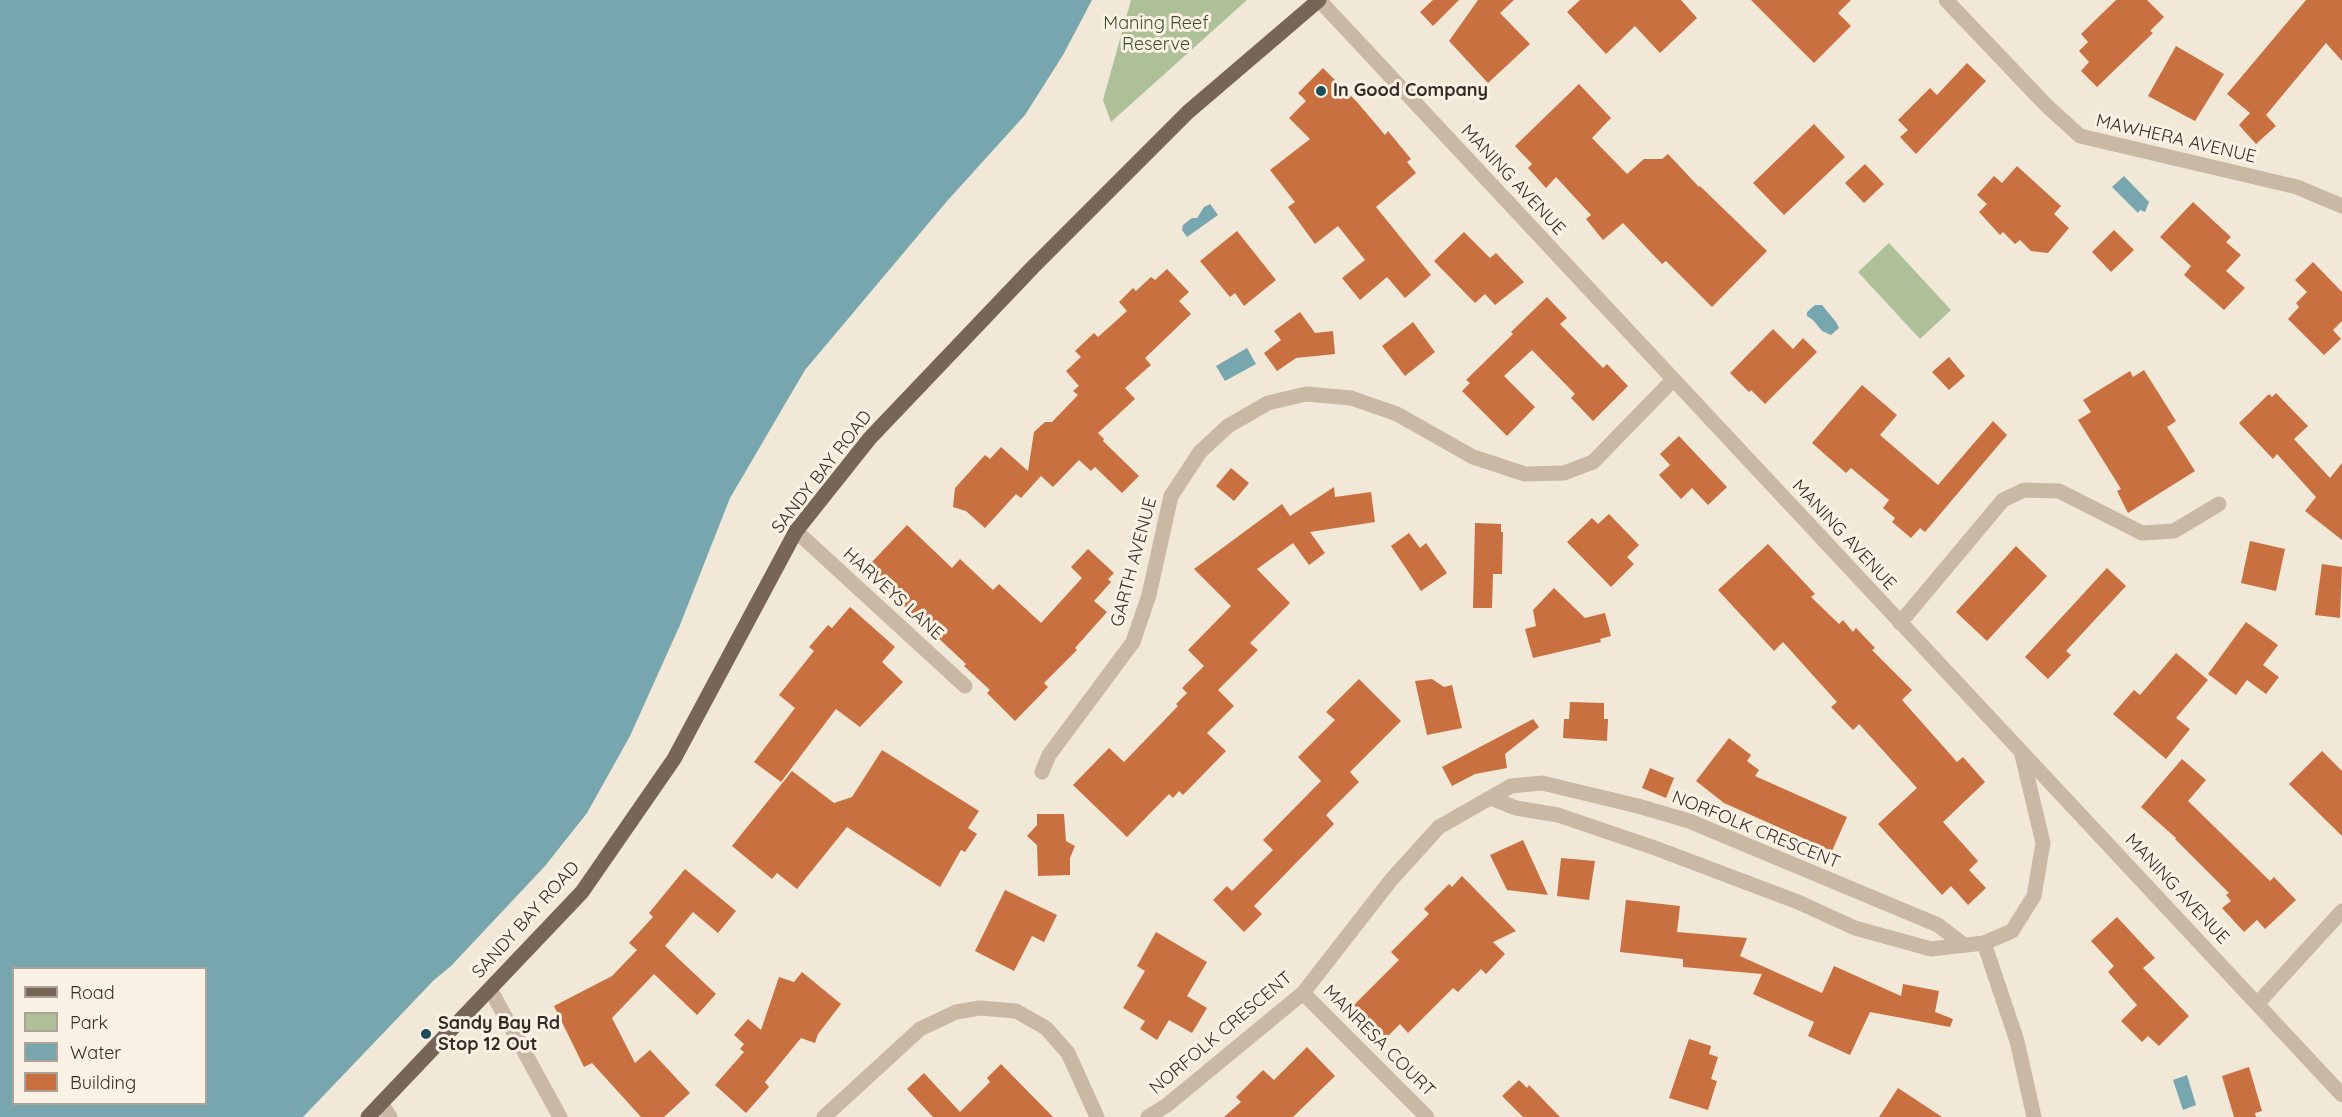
<!DOCTYPE html>
<style>
body{margin:0}
#map{position:relative;width:2342px;height:1117px;overflow:hidden;background:#f1e8d8;font-family:Quicksand,sans-serif}
canvas{display:block}
.legend{position:absolute;left:12px;top:967px;width:195px;height:138px;box-sizing:border-box;background:#f9f2e4;border:2px solid #aba398;margin:0;padding:8px 10px;list-style:none;font-size:18px;color:#352c26}
.legend li{display:flex;align-items:center;gap:12px;height:30px}
.legend b{width:30px;border:2px solid #aba398}
</style>
<div id="map">
<canvas width="2342" height="1117"></canvas>
<ul class="legend">
<li><b style="height:8px;background:#776557"></b>Road</li>
<li><b style="height:16px;background:#aec098"></b>Park</li>
<li><b style="height:16px;background:#77a6af"></b>Water</li>
<li><b style="height:16px;background:#c87040"></b>Building</li>
</ul>
</div>
<script>
const context = document.querySelector('canvas').getContext('2d');
context.lineJoin = 'round';
function fillPath(path, color) { context.fillStyle = color; context.fill(path, 'evenodd'); }
const poly = rows => new Path2D(rows.map(r => 'M' + r).join(''));
function strokePath(path, color, width, dash) { context.strokeStyle = color; context.lineWidth = width; context.lineCap = dash ? 'butt' : 'round'; context.setLineDash(dash || []); context.stroke(path); }
function write(font, color, halo, rows, align = 'center') {
  context.font = font + ' Quicksand,sans-serif'; context.lineWidth = 6; context.setLineDash([]); context.textBaseline = 'middle'; context.strokeStyle = halo; context.fillStyle = color; for (const [text, x, y, turn = 0] of rows) {
    context.save(); context.translate(x, y); context.rotate((+turn || 0) * Math.PI / 180); context.textAlign = isNaN(turn) ? turn : align; if (halo) context.strokeText(text, 0, 0); context.fillText(text, 0, 0); context.restore();
  }
}
fillPath(poly([
 [1131,0,1247,0,1111,122,1103,100],
 [1889,243,1951,310,1920,339,1858,272]
]), '#aec098');
fillPath(poly([
 [0,0,1092,0,1063,55,1025,115,948,200,805,370,730,498,680,625,630,736,587,813,545,866,451,966,434,980,303,1117,0,1117],
 [14,968,206,968,206,1104,14,1104],
 [2124,176,2149,202,2145,212,2140,210,2138,213,2112,187],
 [1210,204,1218,215,1187,237,1182,230,1183,225,1192,218,1197,218,1204,207],
 [1815,305,1822,305,1836,322,1839,328,1831,335,1822,331,1813,320,1807,316,1807,312],
 [1247,348,1256,364,1225,381,1216,366],
 [2187,1075,2196,1105,2183,1110,2173,1080]
]), '#77a6af');
fillPath(poly([
 [1433,0,1459,0,1433,26,1420,12],
 [1478,0,1514,0,1500,13,1530,44,1488,83,1449,41],
 [1580,0,1681,0,1697,18,1660,53,1635,26,1606,54,1567,12],
 [1751,0,1851,0,1838,13,1851,26,1814,63],
 [2116,0,2147,0,2164,17,2150,31,2153,33,2097,87,2081,71,2089,62,2079,51,2088,42,2081,34],
 [2306,0,2342,0,2342,61,2326,43,2266,115,2276,126,2256,144,2239,125,2250,113,2227,94],
 [2176,46,2224,74,2195,121,2148,96],
 [1967,63,1986,81,1916,154,1900,137,1908,130,1898,120,1930,88,1937,95],
 [1323,68,1357,102,1385,135,1388,131,1411,159,1407,162,1416,173,1376,207,1431,275,1405,298,1387,277,1360,300,1342,278,1365,260,1338,226,1315,244,1288,207,1295,202,1270,170,1310,139,1289,118,1306,101,1298,93],
 [1579,84,1611,118,1592,138,1627,174,1644,159,1662,159,1668,154,1699,187,1700,186,1767,251,1712,307,1666,261,1662,264,1623,223,1603,240,1586,219,1591,215,1556,177,1546,188,1528,168,1532,164,1515,146],
 [1814,124,1845,157,1784,215,1753,183],
 [1865,164,1884,184,1864,203,1845,183],
 [2017,166,2061,206,2054,214,2069,228,2048,253,2031,251,2020,240,2015,244,2003,232,2000,235,1979,212,1987,204,1977,195,1994,176,2002,183],
 [2193,202,2231,237,2226,242,2241,255,2226,271,2245,288,2224,310,2184,275,2191,266,2160,237],
 [2114,230,2134,250,2111,272,2092,252],
 [1237,231,1276,280,1244,306,1235,293,1230,297,1200,261],
 [1464,232,1490,258,1496,253,1524,282,1495,305,1485,294,1475,303,1434,261],
 [2313,262,2342,292,2342,321,2333,330,2341,339,2324,355,2288,319,2299,307,2296,303,2307,292,2295,280],
 [1167,269,1189,292,1179,301,1191,314,1145,358,1151,365,1125,388,1135,399,1098,433,1104,439,1103,441,1139,476,1122,493,1095,467,1091,471,1079,460,1053,487,1041,476,1021,498,1016,494,985,528,966,511,953,507,955,488,985,455,990,459,1001,447,1028,471,1034,432,1045,422,1052,422,1078,395,1073,391,1079,386,1066,371,1081,357,1075,351,1094,333,1098,337,1127,311,1119,302,1133,288,1136,291,1151,277,1155,280],
 [1547,297,1567,318,1560,324,1603,368,1607,364,1628,386,1593,421,1571,398,1575,394,1532,350,1504,376,1535,407,1507,436,1462,391,1470,383,1466,380,1513,334,1511,332],
 [1300,312,1315,333,1333,331,1335,354,1296,358,1277,371,1264,353,1281,340,1274,331],
 [1413,322,1435,352,1405,376,1382,346],
 [1773,329,1793,349,1803,338,1817,352,1765,404,1751,390,1749,392,1730,373],
 [1949,357,1965,376,1949,390,1932,372],
 [2144,370,2176,421,2167,427,2195,471,2128,513,2117,491,2121,489,2078,420,2091,412,2083,400,2130,371,2133,377],
 [1862,385,1897,415,1880,435,1938,485,1993,421,2007,435,1925,532,1920,528,1911,538,1892,522,1895,518,1883,508,1889,500,1851,468,1846,473,1812,443],
 [2276,393,2308,426,2294,439,2330,478,2342,463,2342,540,2305,511,2316,497,2277,454,2273,459,2239,423,2269,394,2272,397],
 [1679,436,1727,487,1708,505,1692,488,1681,499,1659,475,1670,465,1660,454],
 [1231,468,1249,483,1234,501,1216,486],
 [1334,487,1335,497,1371,492,1375,522,1310,532,1325,553,1309,565,1293,543,1257,569,1290,603,1250,643,1258,650,1218,690,1234,706,1207,733,1226,751,1183,795,1179,791,1173,798,1169,794,1127,837,1073,785,1109,748,1124,762,1178,706,1176,704,1187,693,1182,688,1204,666,1188,650,1231,606,1194,569,1282,504,1290,516],
 [1609,514,1639,545,1627,557,1634,564,1611,587,1567,542,1592,518,1598,524],
 [1475,523,1501,524,1501,532,1503,532,1502,574,1493,574,1492,608,1473,608],
 [907,525,952,568,960,559,993,590,999,584,1041,623,1082,578,1071,567,1088,549,1114,573,1108,579,1111,582,1094,601,1107,612,1075,648,1077,650,1044,683,1048,687,1015,721,987,693,990,690,964,666,966,664,873,577,880,570,872,562],
 [1409,533,1420,548,1426,543,1447,573,1421,591,1391,546],
 [2250,541,2285,549,2276,591,2241,583],
 [1768,544,1815,594,1811,597,1839,624,1843,620,1853,632,1856,628,1875,648,1872,650,1912,690,1902,700,1957,762,1963,757,1985,782,1943,822,1978,861,1969,870,1986,888,1968,905,1951,886,1942,895,1878,824,1917,788,1859,724,1853,730,1831,707,1837,702,1783,642,1774,651,1718,590],
 [2016,546,2047,576,1987,641,1956,612],
 [2322,564,2342,567,2340,618,2315,615],
 [2107,568,2126,586,2066,651,2071,655,2048,679,2025,657],
 [1554,588,1585,618,1605,613,1611,636,1600,639,1601,642,1533,658,1525,629,1536,626,1533,610],
 [850,607,895,647,882,662,903,682,860,727,836,709,781,782,754,762,795,708,779,695,814,651,809,647,828,625,832,628],
 [2246,622,2278,645,2263,665,2279,677,2266,694,2247,680,2236,695,2208,674],
 [2176,653,2208,680,2176,718,2190,729,2166,759,2113,714,2134,690,2140,695],
 [1359,679,1401,721,1350,772,1359,782,1326,815,1334,824,1254,906,1262,914,1244,932,1213,900,1227,886,1232,891,1273,850,1263,840,1321,781,1298,757,1335,720,1326,712],
 [1432,679,1444,687,1452,685,1462,728,1427,735,1415,681],
 [1570,702,1604,703,1604,719,1608,719,1607,741,1563,738,1564,719,1569,719],
 [1533,719,1539,727,1505,754,1507,768,1475,774,1452,786,1442,767],
 [1729,738,1751,755,1747,761,1759,770,1755,776,1847,817,1832,851,1724,803,1696,781],
 [882,750,979,811,968,828,977,834,965,852,961,850,940,887,847,827,797,889,777,873,772,879,732,846,792,771,834,803,852,797],
 [2322,751,2342,771,2342,836,2289,784],
 [2182,759,2206,780,2188,801,2270,881,2274,877,2296,900,2265,929,2257,920,2244,932,2222,908,2231,901,2226,895,2229,893,2175,839,2176,838,2141,807],
 [1650,768,1674,778,1666,798,1642,788],
 [1037,814,1064,814,1066,841,1075,846,1070,858,1070,875,1038,876,1037,845,1027,836,1037,825],
 [1523,840,1548,895,1507,890,1490,855],
 [1561,858,1595,861,1589,900,1557,896],
 [685,869,736,911,718,933,693,912,665,946,716,994,697,1015,654,974,612,1018,635,1063,650,1050,690,1093,664,1117,641,1117,592,1063,584,1067,554,1006,612,976,637,950,629,943,653,917,649,913],
 [1462,876,1516,931,1493,942,1505,954,1486,974,1481,969,1458,992,1453,988,1408,1033,1400,1024,1386,1038,1354,1005,1399,960,1391,952,1429,914,1424,909,1449,884,1452,887],
 [1005,890,1057,915,1044,942,1032,936,1014,971,975,951],
 [1626,900,1680,906,1677,932,1747,938,1740,956,1822,993,1834,966,1901,996,1903,984,1939,991,1935,1012,1953,1019,1950,1027,1870,1012,1850,1055,1808,1036,1814,1022,1753,994,1762,974,1683,967,1683,959,1620,952],
 [2117,917,2155,958,2143,968,2189,1016,2159,1046,2148,1036,2142,1042,2121,1021,2137,1005,2108,972,2114,966,2091,941],
 [1156,932,1207,962,1187,996,1207,1008,1192,1033,1169,1020,1157,1040,1140,1029,1145,1021,1123,1008,1145,971,1137,966],
 [802,972,841,1004,818,1034,815,1043,801,1038,765,1082,769,1087,746,1113,715,1085,744,1052,740,1049,744,1044,734,1035,748,1019,761,1030,779,977,794,982],
 [1689,1039,1711,1046,1709,1054,1718,1057,1711,1079,1717,1081,1708,1110,1669,1098],
 [1307,1047,1335,1076,1293,1117,1224,1117,1241,1102,1236,1097,1263,1070,1274,1080],
 [1001,1064,1053,1117,933,1117,907,1089,924,1073,960,1112,990,1082,987,1078],
 [2249,1067,2262,1111,2255,1113,2256,1117,2234,1117,2222,1076],
 [1519,1080,1527,1088,1529,1085,1560,1117,1523,1117,1502,1096],
 [1898,1088,1942,1117,1879,1117]
]), '#c87040');
strokePath(poly([
 [1319,0,2342,1095],
 [1946,0,2046,105,2080,136,2297,187,2342,206],
 [796,531,965,686],
 [1900,623,2003,500,2024,490,2059,491,2142,533,2174,531,2219,504],
 [1042,772,1049,755,1133,642,1149,595,1171,496,1200,452,1228,426,1268,403,1306,394,1351,398,1397,414,1473,457,1525,474,1564,473,1593,462,1672,381],
 [1491,798,1516,808,1558,815,1655,848,1798,902,1855,928,1931,949,1984,943,2012,931,2034,896,2043,843,2022,755],
 [1984,943,2017,1041,2034,1117],
 [490,989,560,1117],
 [1303,993,1427,1117],
 [2258,1003,2342,911],
 [381,1103,390,1117],
 [824,1117,920,1029,956,1012,980,1008,1016,1011,1046,1028,1068,1053,1097,1117],
 [1148,1117,1167,1105,1303,993,1391,880,1439,827,1511,786,1542,783,1638,806,1689,821,1938,925,1964,945]
]), '#c9b9a4', 15);
strokePath(poly([
 [368,1117,582,892,674,759,796,531,870,438,1033,267,1188,112,1319,0]
]), '#776557', 15);
for (const [x, y, r, color] of [
 [1321,91,6,"#1b4c57"],
 [426,1034,6,"#1b4c57"]
]) { const dot = new Path2D(); dot.arc(x, y, r, 0, 2 * Math.PI); context.fillStyle = color; context.fill(dot); strokePath(dot, '#f9f2e4', 2); }
write('18px', '#3f5329', '#f9f2e4', [
 ["Maning Reef",1156,24],
 ["Reserve",1156,45]
]);
write('bold 18px', '#352c26', '#f9f2e4', [
 ["In Good Company",1333,91],
 ["Sandy Bay Rd",438,1024],
 ["Stop 12 Out",438,1045]
], 'left');
write('18px', '#352c26', '#f9f2e4', [
 ["MAWHERA AVENUE",2176,139,13],
 ["MANING AVENUE",1513,180,47],
 ["SANDY BAY ROAD",822,472,-52],
 ["MANING AVENUE",1844,535,47],
 ["GARTH AVENUE",1134,562,-75],
 ["HARVEYS LANE",893,594,42],
 ["NORFOLK CRESCENT",1756,830,22],
 ["MANING AVENUE",2177,889,47],
 ["SANDY BAY ROAD",526,920,-48],
 ["NORFOLK CRESCENT",1221,1033,-40],
 ["MANRESA COURT",1379,1041,45]
]);
</script>
